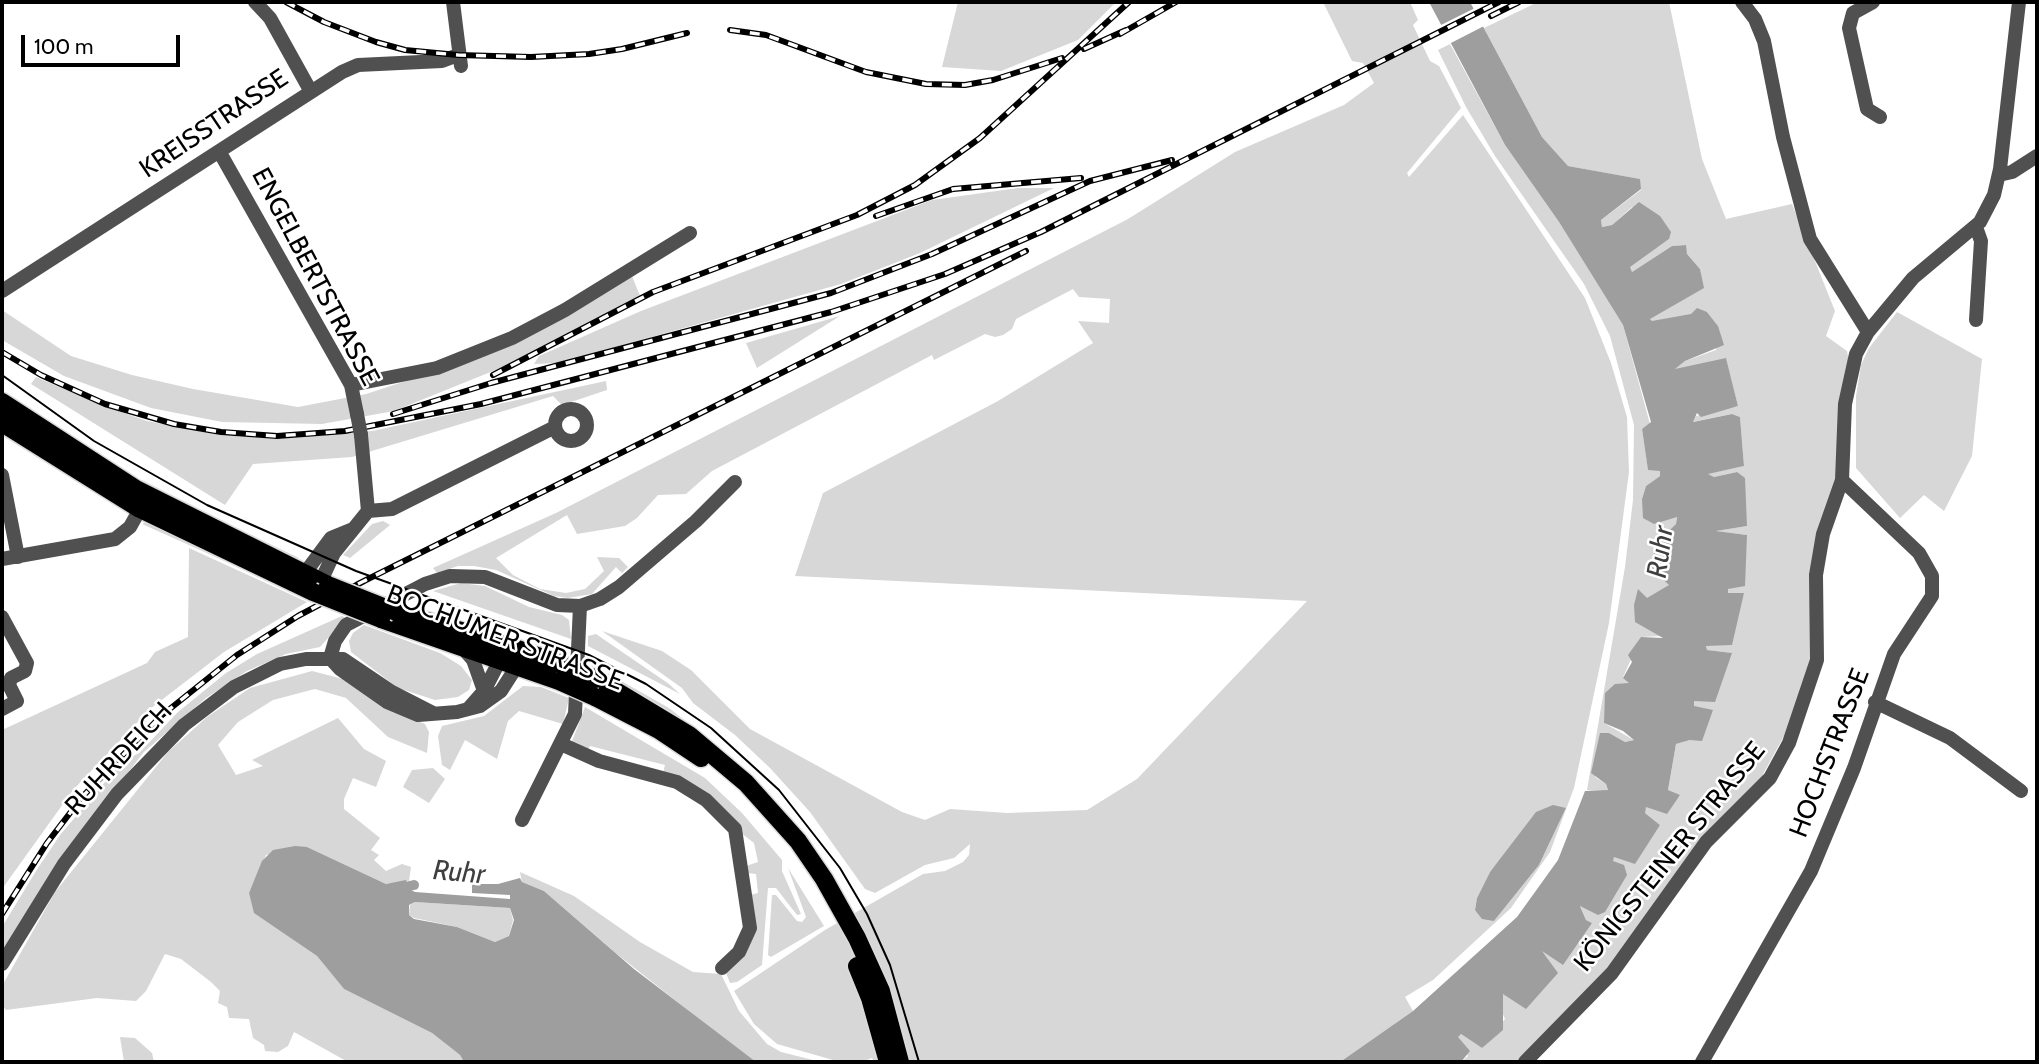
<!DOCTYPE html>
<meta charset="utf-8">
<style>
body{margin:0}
#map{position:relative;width:2039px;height:1064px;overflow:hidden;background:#fff;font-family:Cabin,sans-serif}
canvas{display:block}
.frame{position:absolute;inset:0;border:4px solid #000;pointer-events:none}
.scale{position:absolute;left:21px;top:35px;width:159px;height:32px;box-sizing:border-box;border:4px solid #000;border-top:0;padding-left:9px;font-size:21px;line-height:24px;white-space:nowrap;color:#000;-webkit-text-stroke:5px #fff;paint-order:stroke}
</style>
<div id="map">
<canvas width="2039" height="1064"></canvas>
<div class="frame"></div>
<div class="scale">100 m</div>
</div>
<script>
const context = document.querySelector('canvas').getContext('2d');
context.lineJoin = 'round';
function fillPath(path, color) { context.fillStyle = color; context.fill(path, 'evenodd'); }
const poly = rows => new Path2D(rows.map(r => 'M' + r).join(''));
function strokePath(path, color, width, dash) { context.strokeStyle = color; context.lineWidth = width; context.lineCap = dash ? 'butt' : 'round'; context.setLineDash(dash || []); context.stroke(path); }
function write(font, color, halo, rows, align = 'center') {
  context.font = font + ' Cabin,sans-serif'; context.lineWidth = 5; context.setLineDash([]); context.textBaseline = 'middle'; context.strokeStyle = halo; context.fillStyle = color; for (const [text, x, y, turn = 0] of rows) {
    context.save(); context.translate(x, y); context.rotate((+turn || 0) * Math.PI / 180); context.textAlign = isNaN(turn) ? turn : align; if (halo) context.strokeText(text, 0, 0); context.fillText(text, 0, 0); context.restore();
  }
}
fillPath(poly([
 [958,2,1116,2,1078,40,1001,71,942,67],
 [1323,2,1410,2,1418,20,1413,25,1430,61,1439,66,1461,108,1407,173,1409,177,1463,115,1585,298,1611,363,1627,417,1629,472,1609,623,1574,788,1550,852,1511,908,1433,980,1405,997,1413,1011,1340,1062,874,1062,872,1058,861,1062,840,1062,777,1044,754,1024,734,991,825,930,923,874,945,871,963,862,969,855,970,844,954,858,925,865,875,893,865,889,810,812,770,768,735,735,693,703,682,688,602,631,662,651,691,670,750,729,902,812,925,820,950,809,1007,813,1087,810,1137,779,1307,601,795,576,823,493,998,401,1093,343,1078,321,1109,323,1110,299,1079,297,1073,289,1016,319,1012,329,1003,335,995,337,985,334,934,360,932,355,712,471,686,494,658,495,637,518,625,526,577,534,567,515,496,558,513,575,540,589,566,593,585,589,604,571,597,557,619,558,628,567,622,573,616,567,592,594,568,598,554,596,496,570,474,566,458,566,437,573,433,568,556,513,1128,219,1235,152,1344,105,1374,83,1363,63,1352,61],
 [1566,808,1539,865,1494,921,1475,910,1477,898,1490,872,1512,846],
 [1538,2,1669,2,1702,159,1726,219,1792,204,1835,311,1826,336,1847,351,1849,362,1841,482,1812,560,1814,643,1797,712,1761,778,1619,957,1518,1062,1461,1062,1468,1056,1457,1037,1461,1034,1482,1048,1505,1019,1501,1010,1503,994,1541,950,1547,951,1592,923,1586,920,1580,905,1615,856,1660,825,1645,813,1645,806,1680,796,1668,790,1676,744,1690,740,1693,700,1731,653,1707,650,1706,646,1744,594,1727,593,1747,535,1715,531,1747,526,1737,472,1714,477,1706,474,1744,466,1740,417,1732,414,1692,422,1696,416,1738,406,1726,359,1673,370,1685,361,1716,350,1718,326,1707,312,1651,322,1650,318,1703,288,1700,269,1687,254,1685,245,1672,246,1632,272,1629,267,1669,239,1632,207,1612,225,1602,227,1601,220,1641,190,1639,179,1568,166,1542,137,1484,28],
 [1450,44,1505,145,1559,222,1623,325,1650,424,1642,429,1648,469,1660,470,1660,476,1646,486,1642,499,1654,524,1677,516,1676,524,1655,544,1652,569,1670,585,1647,599,1638,590,1662,636,1641,637,1623,677,1631,683,1604,723,1634,740,1625,742,1609,733,1595,777,1606,784,1608,790,1604,791,1587,790,1625,567,1633,500,1634,425,1610,336,1584,284,1495,156,1466,107,1438,50],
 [1018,188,1054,188,920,253,841,284,559,363,534,364,539,356,641,311,932,200],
 [632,276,640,296,498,369,394,411,322,424,222,422,151,408,64,376,2,340,2,310,71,356,132,375,193,389,298,407,366,394,409,380],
 [1897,312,1982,359,1972,456,1944,511,1924,495,1900,518,1856,468,1856,396,1861,365,1869,348],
 [840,316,757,368,746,343],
 [36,377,104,406,147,421,221,435,277,439,372,431,606,381,607,390,562,405,553,396,352,457,253,464,225,505,31,384],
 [144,481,200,511,299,558,290,557,142,485],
 [383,521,390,525,350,558,343,555,372,524],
 [148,522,303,596,142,524],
 [189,548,307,602,224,652,150,709,73,790,2,889,2,730,147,663,155,652,188,637],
 [461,583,485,586,529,607,562,615,569,620,571,639,433,591],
 [342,616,346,618,320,647,286,654,247,671,206,698,144,752,58,862,2,952,2,927,36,871,60,835,123,761,139,753,178,712,226,673,257,654],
 [364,625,440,653,461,666,472,680,469,690,458,697,435,700,398,688,351,652,349,641,353,633],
 [596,634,669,684,680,694,588,646,588,636],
 [600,669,669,708,734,759,732,761],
 [312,671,343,679,383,708,425,724,429,732,427,753,388,737,346,698,315,689,273,700,238,722,218,745,236,775,263,766,252,760,338,718,364,749,386,761,376,787,353,778,344,799,344,809,380,838,371,850,379,855,374,860,386,871,402,864,411,867,409,881,386,884,307,847,266,855,249,893,255,913,317,956,344,989,432,1033,460,1055,464,1062,348,1062,294,1032,288,1046,278,1052,265,1051,264,1045,253,1038,249,1019,229,1018,227,1007,218,1003,220,991,211,982,181,959,165,954,146,991,136,1001,97,998,6,1010,2,1005,2,986,55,892,168,752,207,717,250,688],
 [523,686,541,687,569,698,563,724,519,711,508,721,497,759,465,740,450,770,442,765,438,736,442,726,484,716],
 [585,707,705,778,742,813,782,860,782,871,801,914,797,915,776,888,768,888,762,965,737,982,730,983,726,973,735,962,750,895,758,893,756,874,746,873,746,866,758,862,754,843,663,773,665,765,590,746,587,753,571,744],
 [433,768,445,779,429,803,403,787,412,770],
 [788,868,824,926,771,957,768,955,772,895,776,895,797,921,802,922,806,917],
 [520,872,574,896,640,942,693,972,721,974,739,1011,767,1044,781,1052,821,1062,756,1062,748,1058,617,954,544,891,522,882],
 [415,902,510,908,513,920,509,936,495,942,457,927,414,918,409,915,410,905],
 [120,1037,135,1038,152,1053,154,1062,124,1062]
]), '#d7d7d7');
fillPath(poly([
 [1429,2,1470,2,1542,137,1568,166,1640,179,1641,189,1601,220,1602,227,1612,225,1639,202,1660,216,1671,232,1669,239,1630,267,1632,272,1672,246,1686,245,1687,254,1700,269,1704,288,1650,319,1652,321,1691,314,1697,308,1707,312,1718,326,1724,345,1685,361,1675,369,1726,358,1738,406,1701,417,1697,413,1693,422,1732,414,1740,417,1744,466,1708,474,1714,477,1737,472,1745,478,1747,526,1716,531,1747,535,1745,586,1728,589,1728,593,1744,593,1732,645,1706,646,1707,650,1732,653,1715,702,1694,701,1694,706,1713,710,1702,741,1690,740,1676,744,1668,790,1680,795,1667,814,1646,807,1645,813,1660,825,1635,864,1614,857,1613,861,1624,865,1627,875,1605,912,1598,915,1580,906,1586,920,1592,923,1563,965,1542,951,1558,973,1526,1009,1503,994,1503,1030,1482,1048,1461,1034,1458,1037,1470,1051,1461,1062,1340,1062,1413,1011,1517,917,1558,860,1585,791,1608,790,1606,784,1591,773,1600,733,1609,733,1625,742,1634,740,1623,731,1604,723,1605,693,1615,684,1629,683,1623,678,1632,662,1628,655,1641,637,1663,638,1635,622,1634,605,1638,589,1647,598,1669,585,1652,569,1655,544,1676,524,1677,517,1654,524,1643,518,1642,499,1646,486,1660,476,1660,471,1648,470,1642,429,1651,422,1623,325,1559,222,1505,145],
 [1553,805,1566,808,1539,865,1494,921,1482,919,1475,910,1477,898,1490,872,1536,812],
 [295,846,307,847,386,884,406,880,409,889,415,892,510,899,510,895,472,893,472,884,498,884,520,878,522,882,544,891,634,969,756,1062,464,1062,460,1055,432,1033,344,989,317,956,254,913,249,893,262,861,273,850],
 [415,902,510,908,514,920,509,936,495,942,457,927,414,919,409,915,409,905]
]), '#9e9e9e');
fillPath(poly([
 [1477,7,1486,25,1447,45,1437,27]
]), '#fff');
strokePath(poly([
 [397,889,414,885]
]), '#9e9e9e', 10);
const major = poly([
 [2,402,136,489,328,585],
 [2,423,140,509,313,592,320,582],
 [406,615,492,640,560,664],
 [381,619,559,681],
 [596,679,689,735,746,783,798,841,824,879,857,938,881,991,900,1062],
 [595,697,659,730,701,758],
 [857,966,870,998,888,1062]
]);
strokePath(major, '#dbdbdb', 21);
strokePath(poly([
 [255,2,270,18,310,90],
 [453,2,461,66],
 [1742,2,1755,19,1764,41,1783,137,1810,239,1868,332],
 [1873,2,1853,13,1849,28,1867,109,1880,117],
 [219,151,351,385,357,414],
 [1999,175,2012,172,2037,156],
 [1976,227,1981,241,1976,320],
 [2,291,342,72,358,65,442,61,458,55],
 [351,385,437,368,512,338,565,310,690,233],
 '555 425a16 16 0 1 1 32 0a16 16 0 1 1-32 0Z',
 [2,475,18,557],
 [368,511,392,509,555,427],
 [2,559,115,539,130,527,140,509],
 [305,573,331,538,353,529],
 [321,581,334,553,368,511,361,435],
 [2,617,27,663,25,671,11,678,9,685,17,701,2,709],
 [462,647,473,660,484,691],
 [330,658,335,641,346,625,425,584,450,576,485,577,557,605,580,606,600,599,619,587,696,521,735,482],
 [330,658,340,669,387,702,418,715,457,712,480,706,501,691,517,666],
 [1875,702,1950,738,2021,791],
 [469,708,484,691,500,660],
 [561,744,599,761,677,782,706,800,735,829,750,928,739,952,722,968],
 [522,820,575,714,580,606],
 [2,964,64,864,117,794,184,725,234,687,280,664,306,659,343,659,392,692,433,713],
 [1525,1062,1612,973,1706,842,1770,778,1789,743,1817,660,1816,575,1823,534,1842,480,1845,404,1856,354,1868,332,1913,278,1980,222,1994,195,2000,169,2019,2],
 [1702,1062,1811,871,1854,768,1894,654,1932,596,1932,576,1919,553,1842,480]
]), '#505050', 14);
strokePath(major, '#000', 18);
strokePath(poly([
 [2,375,94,441,207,505,356,571,589,655,646,684,711,728,779,790,840,868,867,914,890,965,919,1062]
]), '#000', 2);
const rail = poly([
 [286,2,324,22,376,42,405,50,458,55,531,57,589,54,622,49,687,33],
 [1491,16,1519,2],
 [730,30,766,35,866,72,926,84,965,85,993,80,1062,58],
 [1120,34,1176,2],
 [1084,49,1126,30],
 [876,216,953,189,1081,178],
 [2,352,41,375,105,404,174,424,221,432,277,436,345,431,481,404,831,312,945,274,1041,232,1499,2],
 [493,375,653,292,857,215,915,185,980,138,1129,2],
 [393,414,491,383,831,293,932,254,1090,181,1172,160],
 [358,584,1026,251],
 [2,914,47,843,83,796,161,716,237,655,298,616,366,580]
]);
strokePath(rail, '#000', 6);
strokePath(rail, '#fff', 3.5, [10]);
const majorBridge = poly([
 [328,585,396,612],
 [313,592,381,619],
 [560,664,596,679],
 [559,681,595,697]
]);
strokePath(majorBridge, '#dbdbdb', 21, []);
strokePath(poly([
 [357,414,361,435]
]), '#505050', 14);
strokePath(majorBridge, '#000', 18);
write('26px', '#000', '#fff', [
 ["KREISSTRASSE",214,124,-34],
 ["ENGELBERTSTRASSE",315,277,62],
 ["BOCHUMER STRASSE",505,638,21],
 ["HOCHSTRASSE",1830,753,-69],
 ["RUHRDEICH",119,759,-47],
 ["KÖNIGSTEINER STRASSE",1670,857,-51]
]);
write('italic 28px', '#3f3f3f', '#fff', [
 ["Ruhr",1661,552,-82],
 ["Ruhr",459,873,5]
]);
</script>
